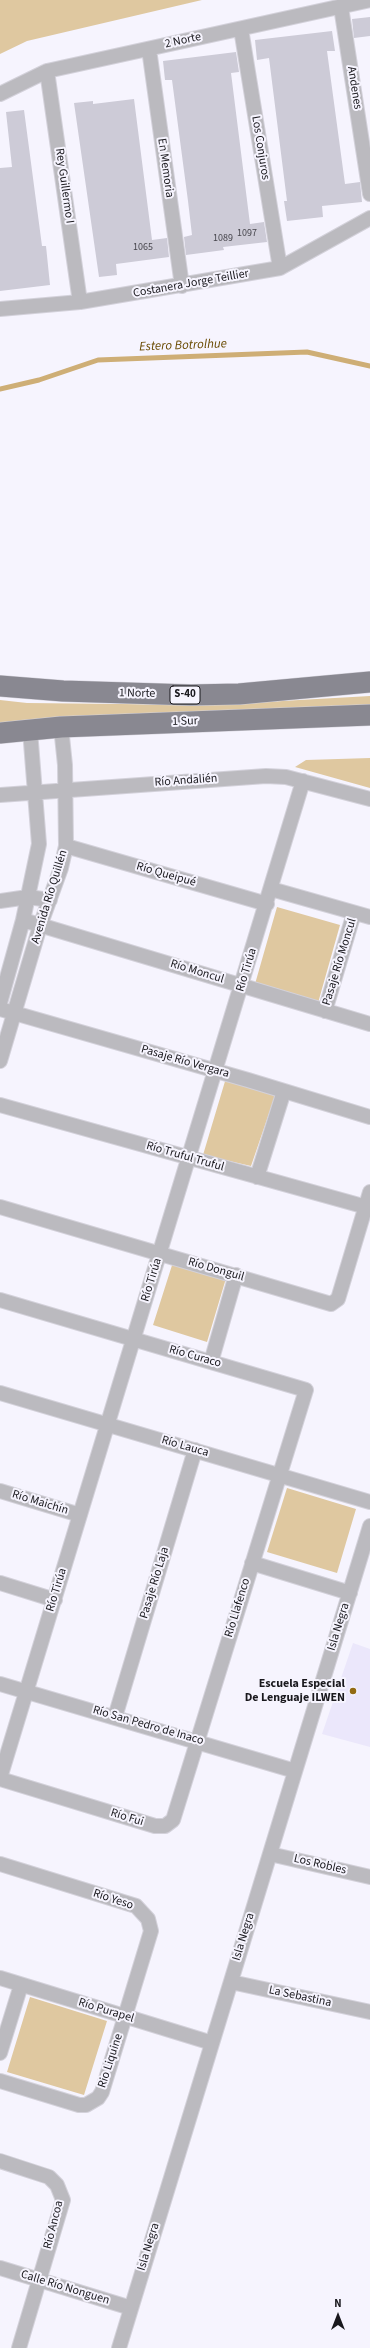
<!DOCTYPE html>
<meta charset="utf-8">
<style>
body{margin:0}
#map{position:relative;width:370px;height:2348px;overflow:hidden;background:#f6f4fe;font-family:"Source Sans 3",sans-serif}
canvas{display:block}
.north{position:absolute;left:318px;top:2296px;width:40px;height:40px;-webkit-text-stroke:3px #f6f4fe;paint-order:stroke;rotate:0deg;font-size:11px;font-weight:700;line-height:16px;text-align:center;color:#19181d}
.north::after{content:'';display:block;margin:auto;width:14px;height:18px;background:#19181d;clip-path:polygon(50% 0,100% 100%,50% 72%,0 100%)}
</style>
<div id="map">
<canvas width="370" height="2348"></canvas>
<div class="north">N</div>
</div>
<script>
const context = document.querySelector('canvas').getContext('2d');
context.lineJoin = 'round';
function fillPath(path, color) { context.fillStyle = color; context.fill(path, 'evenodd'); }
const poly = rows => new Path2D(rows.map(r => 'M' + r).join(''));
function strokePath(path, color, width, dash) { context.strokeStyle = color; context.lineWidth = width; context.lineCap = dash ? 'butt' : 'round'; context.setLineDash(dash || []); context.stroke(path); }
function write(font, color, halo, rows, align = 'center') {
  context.font = font + ' "Source Sans 3",sans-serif'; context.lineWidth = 4; context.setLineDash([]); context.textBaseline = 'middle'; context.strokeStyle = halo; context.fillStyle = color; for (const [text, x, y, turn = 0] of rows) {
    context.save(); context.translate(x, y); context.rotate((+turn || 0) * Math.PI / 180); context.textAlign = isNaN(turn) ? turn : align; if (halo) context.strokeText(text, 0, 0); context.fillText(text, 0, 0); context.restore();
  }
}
fillPath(poly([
 [353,1643,370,1649,370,1747,322,1734]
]), '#ebe7fb');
fillPath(poly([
 [0,0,202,0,27,41,0,54],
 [370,696,370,705,0,727,0,700,27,703,211,705],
 [370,758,370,788,295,767,306,760],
 [277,907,340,925,318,1003,255,984],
 [226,1078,276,1093,251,1166,203,1155],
 [174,1259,227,1275,207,1342,153,1325],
 [287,1488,356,1509,337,1573,267,1552],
 [30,1997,107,2021,84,2095,7,2072]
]), '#dfc8a0');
strokePath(poly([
 [0,389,39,380,98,360,307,352,370,366]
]), '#ceae76', 5);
fillPath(poly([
 [370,17,370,36,354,38,352,19],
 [332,31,335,51,327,51,345,184,360,182,362,202,322,206,323,217,287,221,284,201,287,201,269,58,257,60,255,40],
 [236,52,239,72,231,73,250,224,264,222,267,242,223,247,224,250,186,255,184,237,192,235,188,201,172,80,165,80,163,61],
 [134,99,152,240,167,238,169,257,116,264,117,275,99,277,74,103,93,101,93,104],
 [24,110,42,246,46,246,50,285,0,291,0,168,12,167,6,112]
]), '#cdcbd7');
const street = poly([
 [341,7,370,194],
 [241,29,280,268],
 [149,49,182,286],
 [47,71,80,302],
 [0,94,47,71,370,0],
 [0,309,80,302,280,268,370,218],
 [0,795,266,776,286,777,370,799],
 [66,846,267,904],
 [271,889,370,917],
 [0,901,28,897,50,900],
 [23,920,370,1024],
 [0,1003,23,920,39,844,30,730],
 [0,1009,248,1080,370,1117],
 [325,1011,354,913],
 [0,1061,40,926,61,868,66,846,65,765,61,727],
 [0,1105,370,1208],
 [257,1177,284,1091],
 [0,1207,331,1304,338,1299,370,1192],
 [0,1300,306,1390,173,1820,165,1826,155,1826,0,1779],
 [211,1362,236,1275],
 [0,1393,370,1502],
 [0,1491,80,1515],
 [252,1563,350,1593],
 [0,1583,55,1600],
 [0,1684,295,1771],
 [115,1717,195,1450],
 [0,1778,303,781],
 [270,1854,370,1877],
 [0,1864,136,1906,148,1919,151,1931,102,2092,98,2098,86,2105,79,2105,0,2081],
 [0,1978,212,2043],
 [231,1982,370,2012],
 [0,2053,21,1985],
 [0,2161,49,2177,57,2185,63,2200,19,2348],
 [0,2268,131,2308],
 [119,2348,370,1526]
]);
const primary = poly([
 [0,686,63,691,191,695,239,694,370,682],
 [0,733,61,727,370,715]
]);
strokePath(street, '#d3d1da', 16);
strokePath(primary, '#d3d1da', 22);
strokePath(street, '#bbbabf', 14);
strokePath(primary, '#898891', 21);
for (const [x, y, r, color] of [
 [353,1691,4,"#926a12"]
]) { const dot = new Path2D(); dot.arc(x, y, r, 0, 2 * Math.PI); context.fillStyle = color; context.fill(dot); strokePath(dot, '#f6f4fe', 1.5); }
write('10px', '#46454c', null, [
 ["1097",247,234],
 ["1089",223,239],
 ["1065",143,248]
]);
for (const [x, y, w] of [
 [185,695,30]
]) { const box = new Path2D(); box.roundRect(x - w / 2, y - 9, w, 18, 3); context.fillStyle = '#f6f4fe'; context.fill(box); strokePath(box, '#19181d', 1); }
write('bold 11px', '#19181d', null, [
 ["S-40",185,695]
]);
write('12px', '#19181d', '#f6f4fe', [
 ["2 Norte",183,41,-12],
 ["Andenes",354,88,81],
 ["Los Conjuros",260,148,81],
 ["En Memoria",165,168,82],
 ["Rey Guillermo I",64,186,82],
 ["Costanera Jorge Teillier",191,284,-10],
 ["1 Norte",137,694,1],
 ["1 Sur",185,722,-2],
 ["Río Andalién",186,781,-4],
 ["Río Queipué",166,875,16],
 ["Avenida Río Quillén",50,897,-73],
 ["Pasaje Río Moncul",340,962,-73],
 ["Río Tirúa",247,970,-73],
 ["Río Moncul",197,972,17],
 ["Pasaje Río Vergara",185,1062,16],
 ["Río Truful Truful",185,1157,16],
 ["Río Donguil",216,1270,16],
 ["Río Tirúa",152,1280,-73],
 ["Río Curaco",195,1357,16],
 ["Río Lauca",185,1447,16],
 ["Río Maichín",40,1503,17],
 ["Pasaje Río Laja",155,1583,-73],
 ["Río Tirúa",57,1590,-73],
 ["Río Llafenco",238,1608,-73],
 ["Isla Negra",339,1627,-73],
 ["Río San Pedro de Inaco",148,1726,16],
 ["Río Fui",127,1818,17],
 ["Los Robles",320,1865,13],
 ["Río Yeso",113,1900,18],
 ["Isla Negra",244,1937,-73],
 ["La Sebastina",300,1997,12],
 ["Río Purapel",106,2011,17],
 ["Rio Liquine",111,2061,-72],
 ["Río Ancoa",54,2225,-76],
 ["Isla Negra",149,2247,-73],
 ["Calle Río Nonguen",65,2288,17]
]);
write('bold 12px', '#19181d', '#f6f4fe', [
 ["Escuela Especial",345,1684],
 ["De Lenguaje ILWEN",345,1698]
], 'right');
write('italic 13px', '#694a00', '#f6f4fe', [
 ["Estero Botrolhue",183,346,-2]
]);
</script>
